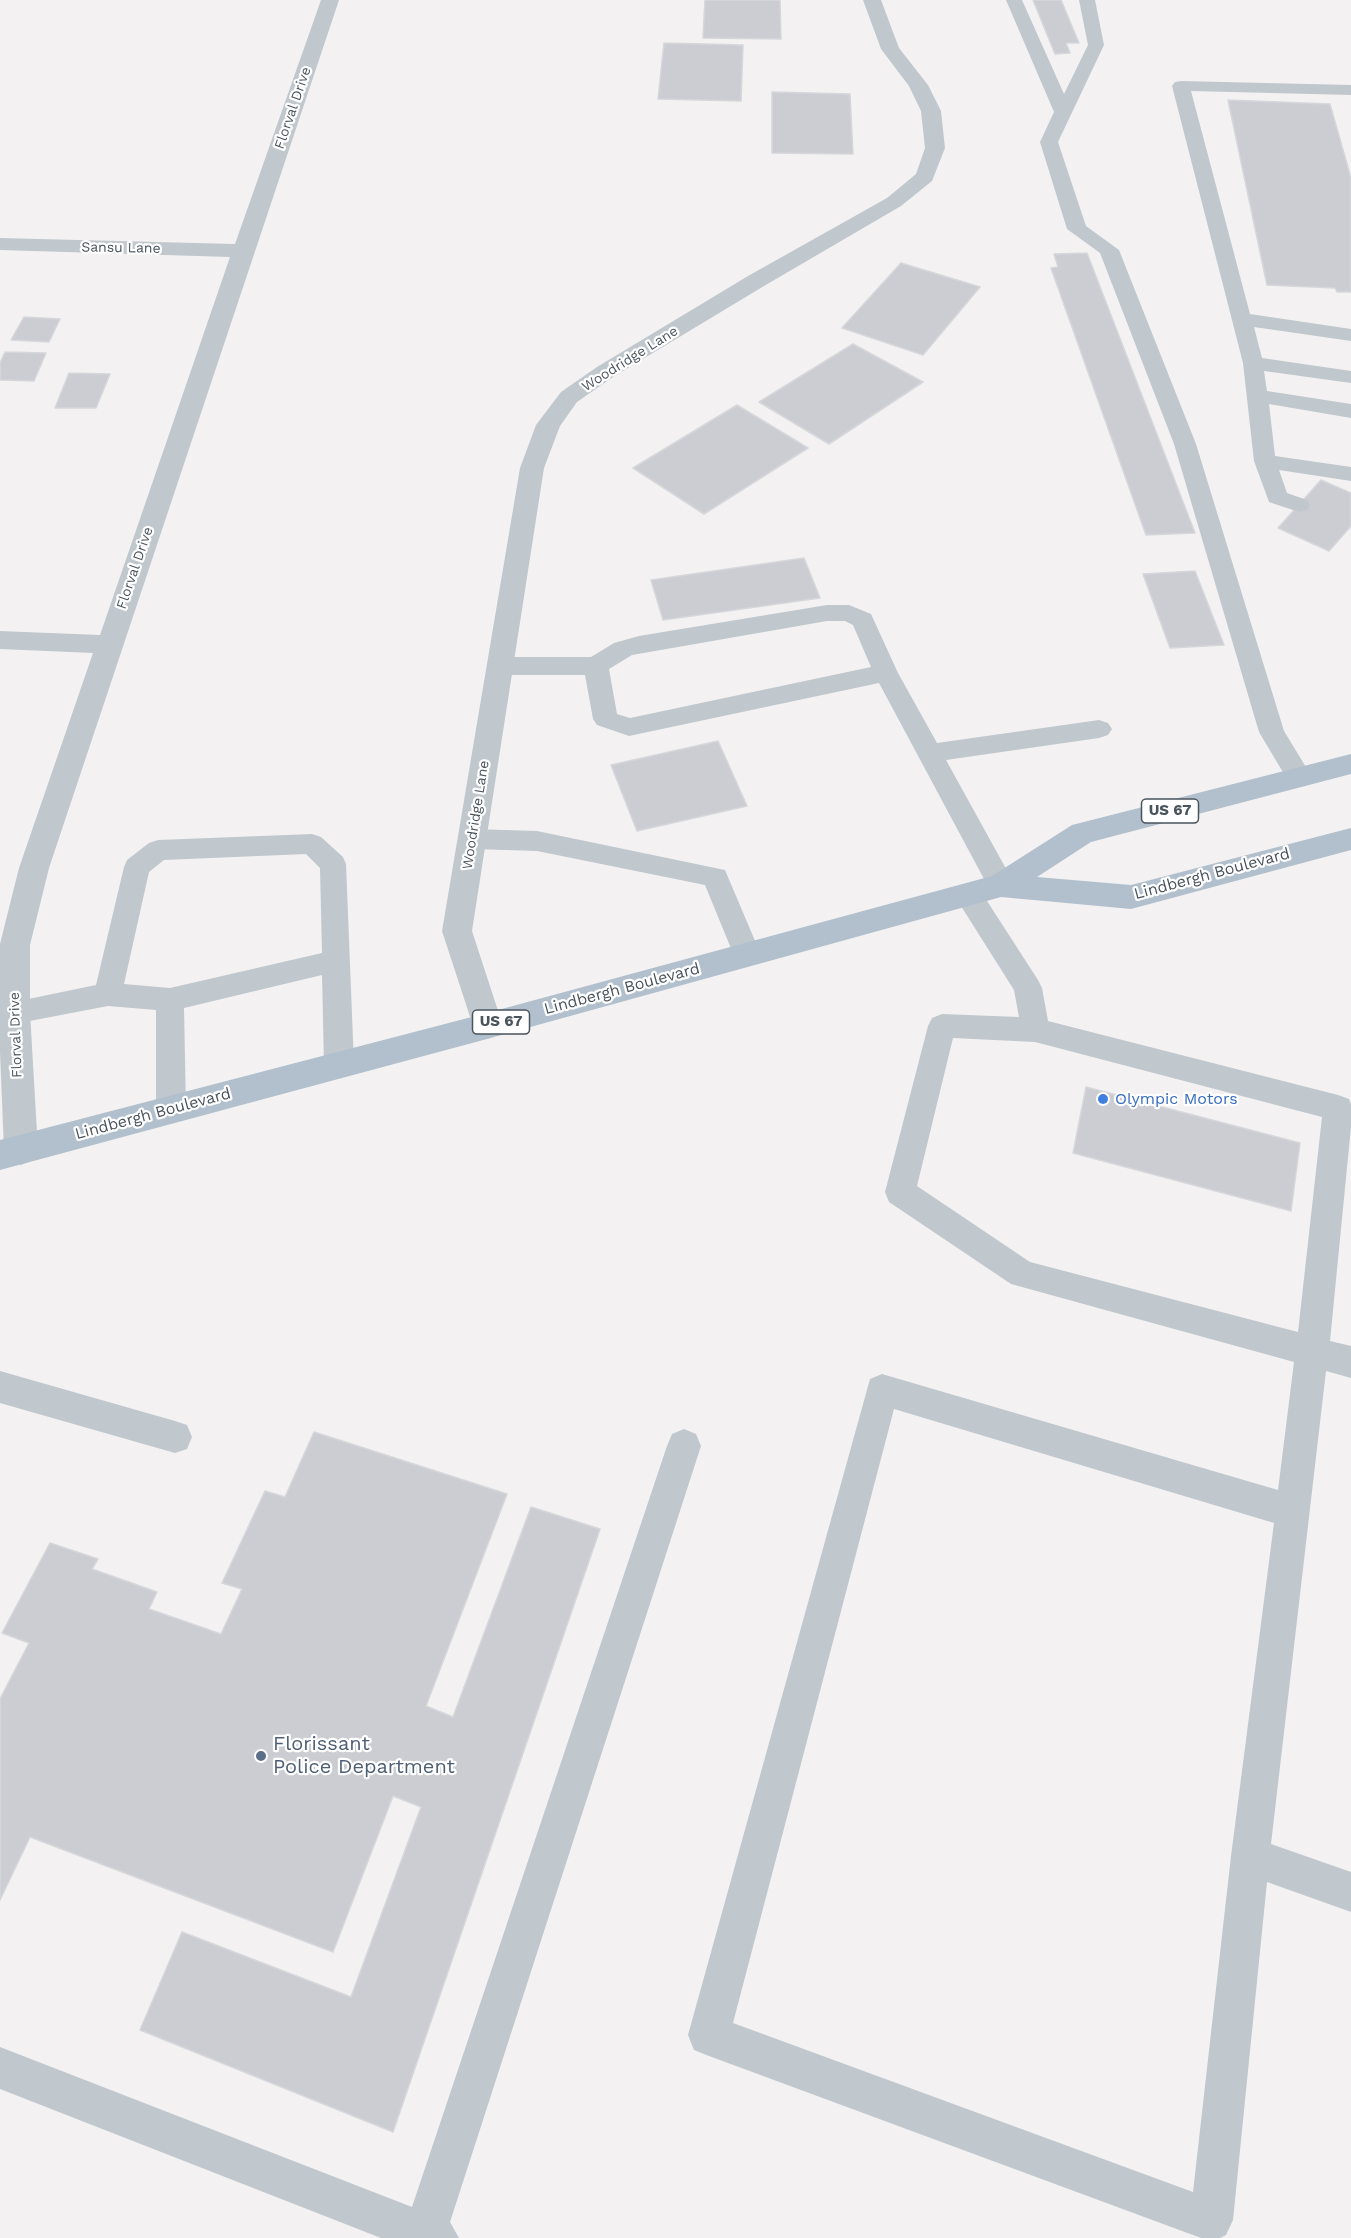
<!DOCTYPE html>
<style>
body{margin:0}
canvas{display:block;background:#f3f1f1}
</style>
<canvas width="1351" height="2238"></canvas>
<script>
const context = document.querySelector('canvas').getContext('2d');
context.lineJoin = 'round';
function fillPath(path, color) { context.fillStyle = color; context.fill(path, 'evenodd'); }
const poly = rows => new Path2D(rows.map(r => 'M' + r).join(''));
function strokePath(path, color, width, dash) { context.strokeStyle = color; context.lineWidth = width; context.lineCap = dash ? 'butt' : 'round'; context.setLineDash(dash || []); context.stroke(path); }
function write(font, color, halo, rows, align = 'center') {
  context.font = font + ' "Work Sans",sans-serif'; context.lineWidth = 4.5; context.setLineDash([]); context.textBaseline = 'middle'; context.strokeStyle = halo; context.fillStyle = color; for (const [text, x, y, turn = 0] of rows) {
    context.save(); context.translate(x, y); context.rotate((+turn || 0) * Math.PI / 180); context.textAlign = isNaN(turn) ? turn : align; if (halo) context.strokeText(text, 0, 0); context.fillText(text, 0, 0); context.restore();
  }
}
const building = poly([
 [705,0,780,0,781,39,703,38,705,0],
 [1033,0,1061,0,1079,43,1066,43,1070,53,1055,54,1033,0],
 [664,43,743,45,741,101,658,99,664,43],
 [772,92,850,94,853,154,772,153,772,92],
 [1228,100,1330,104,1351,178,1351,292,1337,292,1335,288,1267,285,1228,100],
 [1087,253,1195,533,1146,535,1051,268,1058,267,1054,254,1087,253],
 [901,263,980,287,923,355,842,328,901,263],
 [24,317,60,319,49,342,11,340,24,317],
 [853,344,923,382,829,444,759,402,853,344],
 [5,352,46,353,34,381,0,380,0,363,5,352],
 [69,373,110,374,96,408,55,408,69,373],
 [737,405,808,448,704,514,633,468,737,405],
 [1321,480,1351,493,1351,526,1329,551,1278,528,1321,480],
 [804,558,820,598,663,620,651,580,804,558],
 [1195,571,1224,645,1170,648,1143,574,1195,571],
 [718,741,747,806,637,831,611,765,718,741],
 [1086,1087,1300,1143,1291,1211,1073,1153,1086,1087],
 [314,1432,507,1494,426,1706,453,1717,531,1507,600,1529,393,2132,140,2030,182,1932,351,1997,421,1807,393,1796,333,1952,30,1837,0,1900,0,1699,29,1643,2,1633,50,1543,98,1559,92,1569,157,1592,149,1609,221,1634,242,1589,222,1583,265,1491,285,1497,314,1432]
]);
fillPath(building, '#cbcdd3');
strokePath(building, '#d5d7db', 1.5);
fillPath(poly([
 [1006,0,1022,0,1064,94,1088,45,1079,0,1095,0,1104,45,1058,142,1086,226,1119,250,1196,444,1284,731,1312,777,1308,784,1299,787,1290,784,1259,732,1174,444,1100,253,1067,229,1040,142,1054,112,1006,0],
 [1181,81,1351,85,1351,95,1191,91,1250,314,1351,329,1351,341,1254,327,1262,358,1351,371,1351,383,1264,371,1267,391,1351,404,1351,418,1269,404,1275,456,1351,467,1351,481,1279,470,1287,493,1307,500,1310,505,1307,510,1299,512,1269,502,1254,461,1243,363,1172,86,1175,82,1181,81],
 [827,605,849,605,871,614,898,673,937,743,1099,720,1108,723,1112,729,1108,735,1099,738,946,760,1015,885,1011,892,1001,896,991,892,879,683,629,736,597,725,593,719,585,675,500,675,491,672,488,666,491,660,500,657,591,657,614,643,639,636,827,605],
 [827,621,845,621,853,625,871,667,630,718,617,714,609,669,632,655,827,621],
 [472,829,537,831,725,870,761,955,757,963,747,966,737,963,705,885,537,851,472,849,463,846,459,839,463,832,472,829],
 [312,834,321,837,343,857,346,864,354,1065,349,1074,339,1077,329,1074,324,1065,322,975,184,1008,186,1109,182,1118,171,1122,160,1118,156,1109,156,1010,108,1006,14,1024,4,1020,0,1011,4,1004,96,985,124,867,127,860,149,843,158,840,312,834],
 [306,854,320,868,322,953,170,988,124,984,149,872,164,860,306,854],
 [968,884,978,887,1038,980,1042,988,1048,1021,1338,1095,1349,1099,1351,1104,1351,1127,1330,1341,1351,1346,1351,1378,1326,1371,1271,1844,1351,1872,1351,1912,1267,1882,1233,2220,1226,2235,1220,2238,1201,2238,709,2056,694,2050,688,2035,870,1379,882,1374,1278,1490,1294,1362,1011,1284,889,1202,885,1192,928,1026,932,1018,942,1014,1019,1017,1014,990,954,895,958,887,968,884],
 [953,1038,1035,1042,1322,1117,1298,1332,1030,1262,917,1186,953,1038],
 [894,1409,1274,1523,1231,1856,1193,2192,733,2023,894,1409],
 [0,1371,175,1421,187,1425,192,1437,187,1449,175,1453,0,1403,0,1371],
 [684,1429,696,1434,701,1446,450,2222,459,2238,381,2238,0,2089,0,2047,412,2207,667,1446,672,1434,684,1429]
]), '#c0c8ce');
fillPath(poly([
 [321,0,339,0,49,868,30,945,30,1012,38,1150,33,1160,21,1165,9,1160,4,1150,0,1052,0,944,19,868,93,653,0,649,0,631,100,635,230,257,0,250,0,238,235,244,321,0],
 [863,0,881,0,899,48,928,85,941,111,945,148,932,181,901,206,764,286,613,377,577,402,560,426,544,468,472,931,503,1026,498,1035,487,1039,476,1035,442,931,520,468,536,425,561,392,597,367,748,276,887,198,916,174,925,148,921,111,909,86,881,49,863,0]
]), '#c0c8ce');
fillPath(poly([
 [1351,754,1351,774,1091,842,1037,877,1131,885,1351,828,1351,850,1131,909,1001,897,487,1039,0,1170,0,1140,487,1013,992,876,1072,825,1351,754]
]), '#b2c0cd');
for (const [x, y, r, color] of [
 [1103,1099,6,"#3f7fe0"],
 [261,1756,6,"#5c6f8a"]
]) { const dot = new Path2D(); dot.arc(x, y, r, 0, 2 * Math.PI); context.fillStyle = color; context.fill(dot); strokePath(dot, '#fff', 2); }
write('14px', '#4a545d', '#fff', [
 ["Florval Drive",293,108,-71],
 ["Sansu Lane",121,248,1],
 ["Woodridge Lane",630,359,-32],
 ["Florval Drive",135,568,-71],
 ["Woodridge Lane",476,815,-81],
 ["Florval Drive",16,1035,-92]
]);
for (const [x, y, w] of [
 [1170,811,57],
 [501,1022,57]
]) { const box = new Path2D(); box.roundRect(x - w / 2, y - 12, w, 24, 4.5); context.fillStyle = '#fff'; context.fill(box); strokePath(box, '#4a545d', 1.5); }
write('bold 15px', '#4a545d', null, [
 ["US 67",1170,811],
 ["US 67",501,1022]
]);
write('16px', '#4a545d', '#fff', [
 ["Lindbergh Boulevard",1212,874,-15],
 ["Lindbergh Boulevard",622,989,-15],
 ["Lindbergh Boulevard",153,1114,-15]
]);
write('16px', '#366cbe', '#fff', [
 ["Olympic Motors",1115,1099]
], 'left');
write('20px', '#4e5e75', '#fff', [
 ["Florissant",273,1744],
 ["Police Department",273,1767]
], 'left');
</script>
